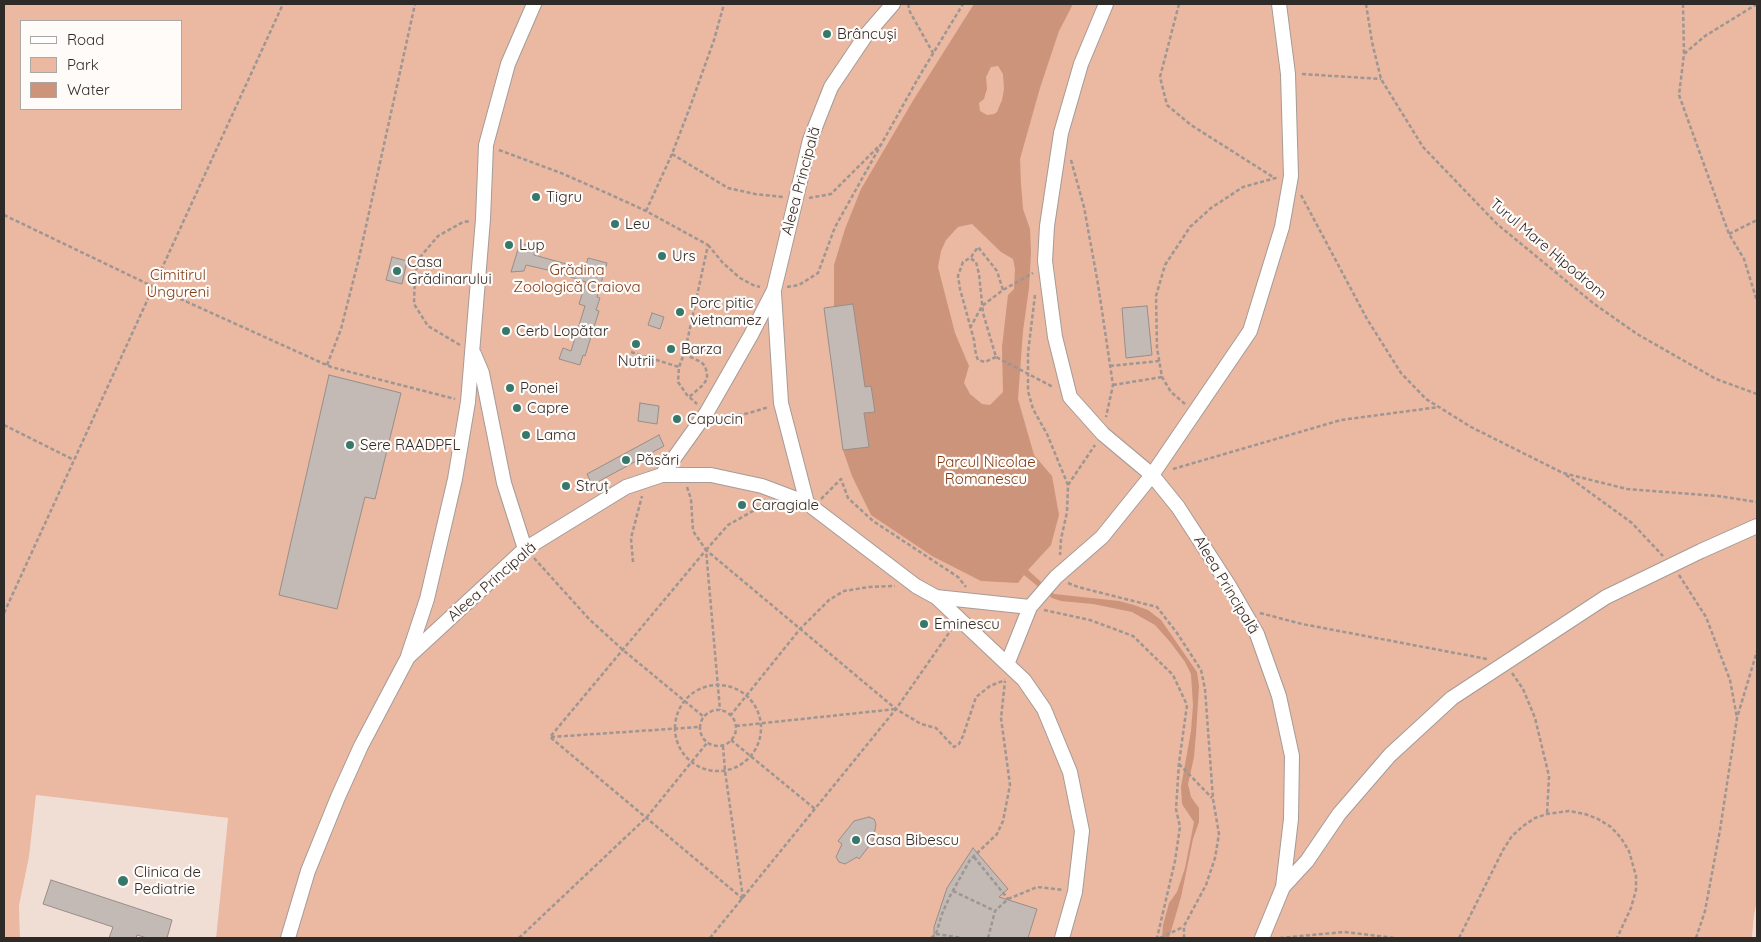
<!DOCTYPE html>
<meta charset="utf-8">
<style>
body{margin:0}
#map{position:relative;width:1761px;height:942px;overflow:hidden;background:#f6ece7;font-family:Quicksand,sans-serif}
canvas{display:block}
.frame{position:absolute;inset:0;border:5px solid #2e2a28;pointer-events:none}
.legend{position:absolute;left:20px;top:20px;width:162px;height:90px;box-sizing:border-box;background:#fffbf9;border:1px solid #aba7a5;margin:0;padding:6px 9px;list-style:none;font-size:15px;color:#2e2a28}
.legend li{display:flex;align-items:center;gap:10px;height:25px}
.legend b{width:25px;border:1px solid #aba7a5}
</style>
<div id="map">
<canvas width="1761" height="942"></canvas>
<div class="frame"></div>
<ul class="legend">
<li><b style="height:6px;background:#fff"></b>Road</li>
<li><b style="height:14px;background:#ebb8a1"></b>Park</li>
<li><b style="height:14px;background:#cc947a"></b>Water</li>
</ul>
</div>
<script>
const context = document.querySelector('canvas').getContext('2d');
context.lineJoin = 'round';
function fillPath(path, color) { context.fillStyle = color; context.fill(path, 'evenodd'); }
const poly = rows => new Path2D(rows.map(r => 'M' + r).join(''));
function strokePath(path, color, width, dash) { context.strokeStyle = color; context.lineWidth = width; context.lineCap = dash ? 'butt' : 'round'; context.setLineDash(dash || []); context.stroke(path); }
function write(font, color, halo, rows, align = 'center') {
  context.font = font + ' Quicksand,sans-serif'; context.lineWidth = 4.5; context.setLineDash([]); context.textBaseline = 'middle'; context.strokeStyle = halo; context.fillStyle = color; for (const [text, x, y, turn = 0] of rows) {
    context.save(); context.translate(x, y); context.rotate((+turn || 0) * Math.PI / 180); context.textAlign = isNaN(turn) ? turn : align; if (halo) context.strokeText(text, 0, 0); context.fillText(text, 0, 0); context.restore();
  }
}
fillPath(poly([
 [36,795,228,818,216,938,20,938,19,906,29,857],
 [1757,901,1757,938,1752,938,1754,915]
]), '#f0ded5');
fillPath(poly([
 [4,4,1757,4,1757,901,1754,915,1752,938,216,938,228,818,36,795,29,857,19,906,20,938,4,938],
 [21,21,181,21,181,109,21,109]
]), '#ebb8a1');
fillPath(poly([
 [974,4,1073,4,1059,31,1040,88,1020,159,1021,184,1023,209,1030,229,1031,252,1029,288,1023,331,1018,399,1034,455,1052,476,1059,515,1051,545,1028,570,1054,594,1119,601,1134,605,1148,610,1161,620,1197,672,1199,686,1196,734,1194,757,1188,784,1191,797,1199,808,1199,822,1193,839,1181,897,1169,938,1162,938,1163,925,1169,903,1177,892,1185,868,1194,822,1182,804,1181,787,1191,731,1193,705,1191,674,1185,662,1171,643,1155,625,1132,612,1093,604,1061,601,1052,598,1024,575,1018,583,981,581,932,556,871,515,852,476,843,450,869,446,864,413,874,412,834,307,834,265,845,229,861,189,914,99],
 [998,66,1003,74,1004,89,1002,100,997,112,994,114,987,115,980,111,979,103,984,99,987,89,986,77,991,67],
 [972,224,1001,252,1013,259,1015,269,1014,289,1008,295,1002,347,1003,392,990,405,982,404,970,394,964,383,969,366,955,333,938,267,941,251,946,240,958,227]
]), '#cc947a');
const building = poly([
 [520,243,535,248,534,255,585,269,588,258,607,263,597,297,600,298,596,310,599,311,585,356,583,355,580,365,559,359,563,348,571,351,585,306,579,304,586,282,552,271,526,265,524,271,511,272,520,243],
 [392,257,407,261,402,284,386,280,392,257],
 [853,304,865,387,871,386,875,412,864,413,869,447,843,450,824,308,853,304],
 [1147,306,1152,355,1126,358,1122,308,1147,306],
 [652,313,664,317,660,329,648,325,652,313],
 [329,375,401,393,375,499,365,497,337,609,279,595,329,375],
 [640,403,659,406,657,424,638,421,640,403],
 [659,435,664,446,592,485,587,474,659,435],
 [869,817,874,819,876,824,873,841,859,859,857,857,845,864,839,862,836,857,842,844,838,841,854,821,869,817],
 [973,848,1008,889,999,897,1037,909,1028,938,934,938,934,927,947,888,973,848],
 [51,880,172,920,167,938,147,938,137,935,136,938,109,938,113,927,43,904,51,880]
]);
fillPath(building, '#c4bab5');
strokePath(building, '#988e8a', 1);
const street = poly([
 [1106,4,1081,64,1061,133,1047,226,1045,261,1055,337,1070,397,1103,434,1152,475,1178,507,1228,584,1257,634,1279,696,1292,756,1291,819,1283,887,1262,938],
 [774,293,781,403,807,503,916,586,936,597,1024,680,1044,709,1070,772,1082,831,1075,892,1062,938],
 [474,354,482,373,504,483,525,549],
 [662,475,711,475,762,486,807,503],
 [936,597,1030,607],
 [408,656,427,599,455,479,468,402,483,219,486,145,508,64,534,4],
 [1008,662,1030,607,1056,577,1102,537,1152,475,1250,331,1282,227,1291,176,1288,74,1279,4],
 [1283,887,1307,861,1339,814,1390,755,1452,698,1606,597,1701,551,1757,526],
 [288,938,308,871,338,797,361,746,408,657,525,549,626,487,662,475,707,412,751,335,774,290,810,140,831,87,866,35,893,4]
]);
strokePath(street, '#a59b97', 16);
strokePath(poly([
 [908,4,910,12,933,53],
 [1179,4,1160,77,1167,105,1191,125,1273,177],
 [1366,4,1372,42,1381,79,1423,147,1497,224,1593,303,1637,334,1716,379,1757,394],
 [1683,4,1684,54],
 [1757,4,1705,36,1684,54,1679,95,1729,234,1744,259,1757,301],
 [1302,74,1381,79],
 [499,150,561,173,609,194,646,211,708,245,685,351,679,367,678,382,687,395,697,404],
 [672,154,728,188,755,194,783,197],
 [1071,160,1084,207,1098,284,1113,385,1106,417],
 [1301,195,1367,319,1401,373,1426,399,1471,427,1563,473,1627,489,1718,496,1757,502],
 [809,198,831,194,880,145],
 [646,211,672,154,690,107,714,40,724,4],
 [4,215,154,287,331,367,455,399],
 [1729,234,1757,220],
 [708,245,723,263,740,278,753,285,760,287],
 [971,257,978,247,997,271,1003,290],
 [415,273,464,284],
 [787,287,799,285,818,273,835,227,920,75,963,4],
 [1035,295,1028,353,1028,391,1033,409,1047,434,1068,485,1067,512,1061,539,1060,555],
 [970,328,982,306,1003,290,1033,273],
 [460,345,428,326,414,304,415,273,421,256,438,236,463,222,470,221],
 [631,352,679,367],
 [684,354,701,362,705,366,707,373,707,379,703,385,689,397],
 [996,357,985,362,978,360,976,355,974,340,960,289,958,276,963,262,970,258,976,262,979,274,983,313,996,357,1053,387],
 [327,365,341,329,359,258,415,4],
 [1110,366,1159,361],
 [1113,385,1162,377],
 [1185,404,1171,392,1162,377,1157,348,1156,296,1165,265,1190,227,1211,208,1243,187,1279,177],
 [719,416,725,418,749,413,769,407],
 [4,425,74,460],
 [1173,469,1341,420,1439,407],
 [1566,475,1632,523,1663,556],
 [1068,485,1095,445],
 [687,487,691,499,693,531,706,550,720,710],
 [821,499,841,479,848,498,873,521,958,577,966,587],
 [706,550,728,525,753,511,766,500],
 [534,558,589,619,623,650,704,717],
 [633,562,631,538,642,496],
 [1679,575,1706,617,1730,680,1737,718],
 [1068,583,1078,587,1157,607,1177,633,1201,670,1205,689,1213,799,1219,834,1215,858,1206,885,1184,926,1184,938],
 [1044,610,1090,620,1133,636,1173,675,1187,705,1179,763,1176,809,1180,827,1175,861,1157,938],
 [4,613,283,4],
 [1260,613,1302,624,1487,659],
 [1512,673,1523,689,1535,718,1549,776,1547,814],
 '675 728a43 43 0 1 1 86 0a43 43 0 1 1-86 0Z',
 '700 728a18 18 0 1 1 36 0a18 18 0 1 1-36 0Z',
 [730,716,800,629,829,600,844,591,869,587,895,586],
 [736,726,896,709],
 [551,737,699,727],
 [731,740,815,809],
 [723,746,725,771,743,898],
 [1179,764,1212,798],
 [974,857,1008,899],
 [953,891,995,911],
 [743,899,550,737,706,550,896,709,921,724,936,728,954,747,959,744,963,736,976,697,990,686,1005,680],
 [936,934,962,938],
 [519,938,647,817,707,743],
 [710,938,896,709,951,630],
 [931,938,936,934,942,914,950,896,970,860,997,834,1003,821,1010,785,1001,718,1005,681],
 [988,938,995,911,1008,899,1037,887,1063,890],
 [1160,938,1183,927],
 [1280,938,1344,932,1395,938],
 [1459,938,1503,850,1512,836,1523,826,1535,818,1547,814,1569,811,1585,814,1598,819,1611,827,1621,838,1629,851,1636,876,1636,890,1631,908,1617,938],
 [1696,938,1705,911,1720,830,1737,718,1757,651]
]), '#9d9692', 2.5, [4, 2.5]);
strokePath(street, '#fff', 14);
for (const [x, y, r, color] of [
 [827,34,5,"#36796b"],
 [536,197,5,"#36796b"],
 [615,224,5,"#36796b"],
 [509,245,5,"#36796b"],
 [662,256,5,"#36796b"],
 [397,271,5,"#36796b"],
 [680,312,5,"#36796b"],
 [506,331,5,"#36796b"],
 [636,344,5,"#36796b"],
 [671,349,5,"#36796b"],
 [510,388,5,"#36796b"],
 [517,408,5,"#36796b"],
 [677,419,5,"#36796b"],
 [526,435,5,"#36796b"],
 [350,445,5,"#36796b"],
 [626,460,5,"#36796b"],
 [566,486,5,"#36796b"],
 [742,505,5,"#36796b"],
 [924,624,5,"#36796b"],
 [856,840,5,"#36796b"],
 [123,881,6,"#36796b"]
]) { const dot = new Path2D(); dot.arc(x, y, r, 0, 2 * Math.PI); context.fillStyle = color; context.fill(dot); strokePath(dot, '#fffbf9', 2); }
write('15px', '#2e2a28', '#fffbf9', [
 ["Brâncuși",837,34],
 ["Tigru",546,197],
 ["Leu",625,224],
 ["Lup",519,245],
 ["Urs",672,256],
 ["Casa",407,262],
 ["Grădinarului",407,279],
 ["Porc pitic",690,303],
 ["vietnamez",690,320],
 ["Cerb Lopătar",516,331],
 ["Barza",681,349],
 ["Nutrii",636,361,"center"],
 ["Ponei",520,388],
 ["Capre",527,408],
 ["Capucin",687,419],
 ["Lama",536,435],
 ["Sere RAADPFL",360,445],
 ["Păsări",636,460],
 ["Struț",576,486],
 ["Caragiale",752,505],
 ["Eminescu",934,624],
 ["Casa Bibescu",866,840],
 ["Clinica de",134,872],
 ["Pediatrie",134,889]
], 'left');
write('15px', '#2e2a28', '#fffbf9', [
 ["Aleea Principală",801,181,-75],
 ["Turul Mare Hipodrom",1548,249,40],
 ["Aleea Principală",492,582,-41],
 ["Aleea Principală",1226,585,59]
]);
write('15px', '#813d16', '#fffbf9', [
 ["Grădina",577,270],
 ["Zoologică Craiova",577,287],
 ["Cimitirul",178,275],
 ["Ungureni",178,292],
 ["Parcul Nicolae",986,462],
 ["Romanescu",986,479]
]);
</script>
